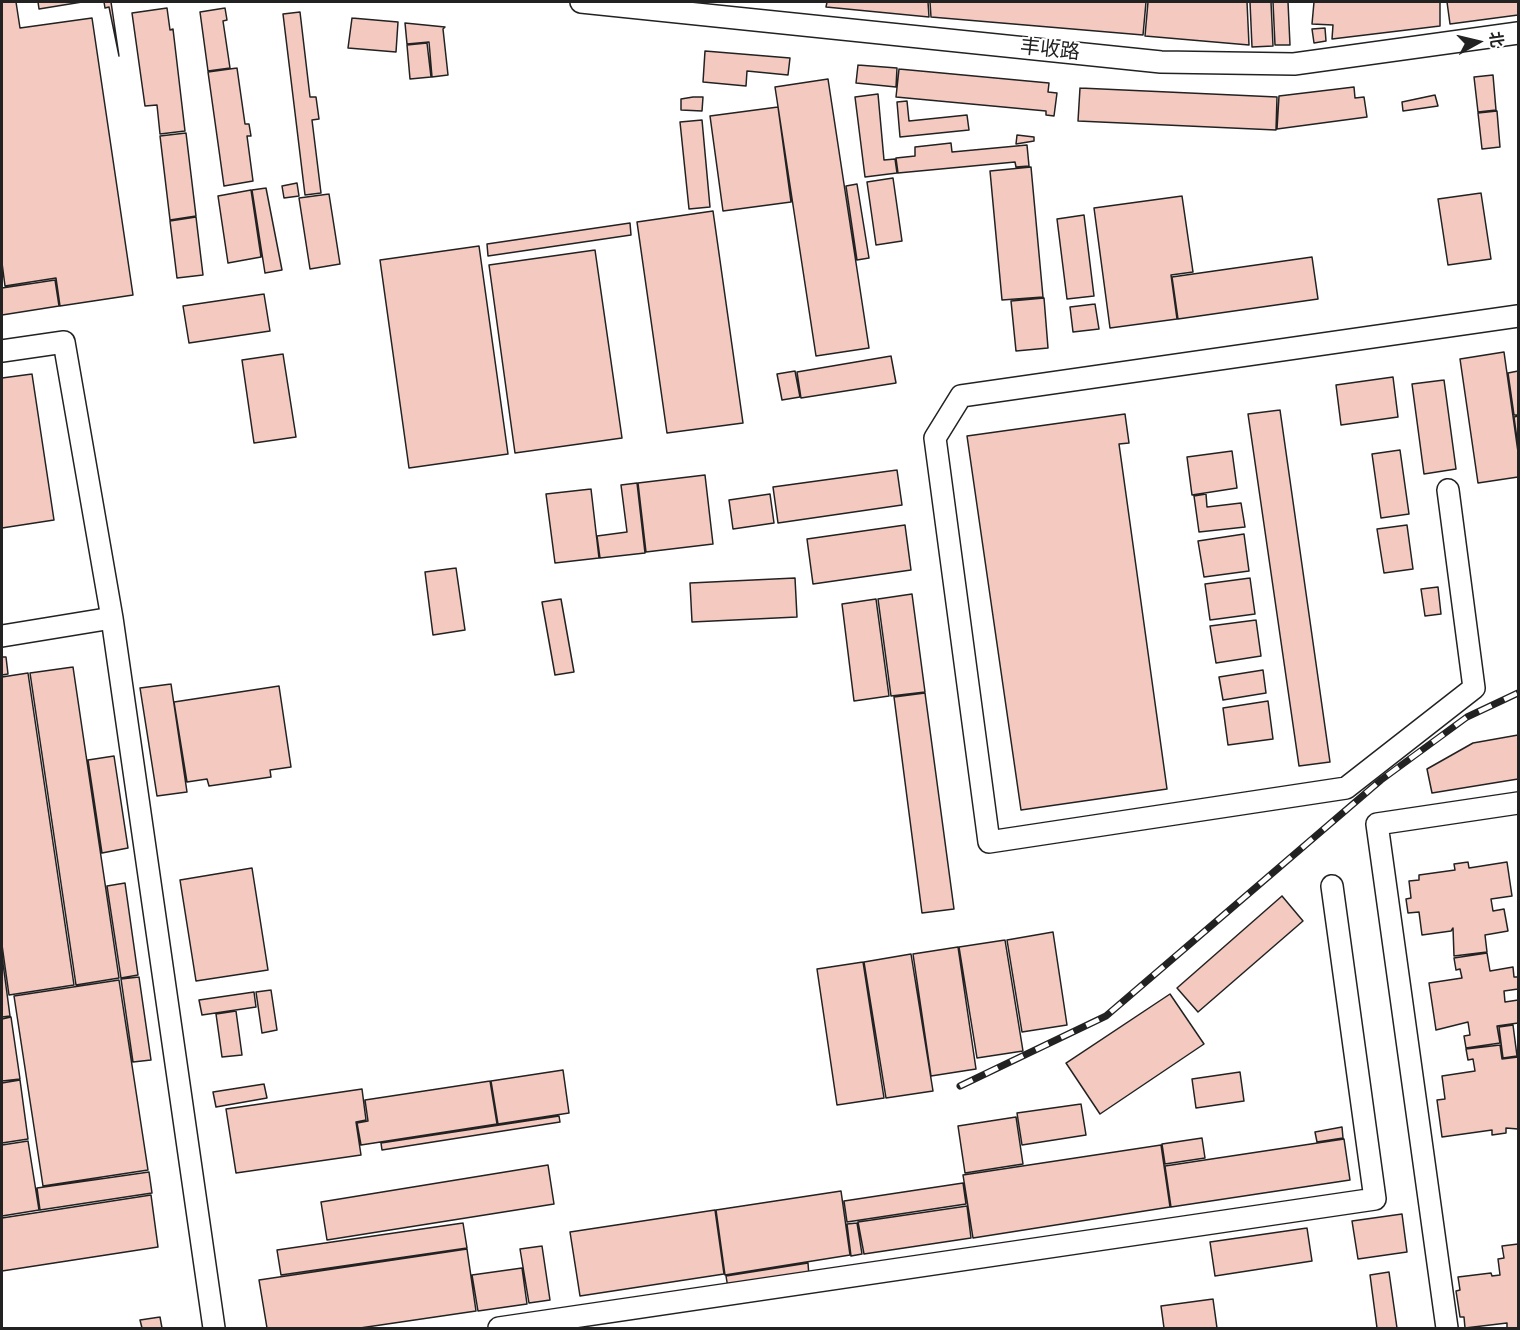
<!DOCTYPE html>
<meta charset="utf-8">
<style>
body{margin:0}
#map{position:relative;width:1520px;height:1330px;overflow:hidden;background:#fff;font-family:Karla,"Noto Sans SC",sans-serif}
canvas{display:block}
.frame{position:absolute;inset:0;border:3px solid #222;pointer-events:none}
.north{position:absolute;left:1448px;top:12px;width:60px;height:60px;-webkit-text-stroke:4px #fff;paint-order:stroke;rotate:82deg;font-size:16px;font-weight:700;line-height:24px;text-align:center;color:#222}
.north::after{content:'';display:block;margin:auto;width:21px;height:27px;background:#222;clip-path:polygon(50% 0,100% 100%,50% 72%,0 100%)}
</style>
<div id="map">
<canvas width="1520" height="1330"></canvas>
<div class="frame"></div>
<div class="north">北</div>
</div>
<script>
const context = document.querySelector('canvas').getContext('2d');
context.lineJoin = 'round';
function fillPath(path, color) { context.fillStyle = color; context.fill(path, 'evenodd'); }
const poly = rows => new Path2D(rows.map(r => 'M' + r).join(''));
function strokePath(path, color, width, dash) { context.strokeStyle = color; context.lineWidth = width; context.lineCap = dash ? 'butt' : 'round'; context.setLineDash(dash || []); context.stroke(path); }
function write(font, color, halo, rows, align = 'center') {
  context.font = font + ' Karla,"Noto Sans SC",sans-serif'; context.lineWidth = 4.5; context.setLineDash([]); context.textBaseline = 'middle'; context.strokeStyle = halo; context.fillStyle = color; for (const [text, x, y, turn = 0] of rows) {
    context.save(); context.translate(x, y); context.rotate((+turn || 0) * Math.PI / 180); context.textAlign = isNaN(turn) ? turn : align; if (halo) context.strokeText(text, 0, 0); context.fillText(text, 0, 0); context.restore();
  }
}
const building = poly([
 [2,2,16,2,20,28,92,18,133,295,60,306,56,278,5,286,2,263,2,2],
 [38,2,82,2,39,9,38,2],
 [104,2,111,2,119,56,109,7,105,8,104,2],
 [827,2,928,2,929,17,826,7,827,2],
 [930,2,1146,2,1143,35,931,17,930,2],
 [1148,2,1247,2,1249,45,1145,36,1148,2],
 [1250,2,1271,2,1273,46,1252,47,1250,2],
 [1273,2,1288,2,1290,45,1275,45,1273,2],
 [1314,2,1440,2,1440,26,1332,39,1333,25,1312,24,1314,2],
 [1447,2,1518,2,1518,15,1450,24,1447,2],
 [167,8,170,30,173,29,185,131,160,134,157,105,145,106,132,13,167,8],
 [225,8,227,20,223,21,230,68,208,71,200,12,225,8],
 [300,12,310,97,316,97,319,119,312,120,321,193,305,195,283,14,300,12],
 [352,18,398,22,396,52,348,48,352,18],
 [405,23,445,27,443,29,448,75,432,77,429,42,407,44,405,23],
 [1325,28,1326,41,1314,43,1312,29,1325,28],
 [427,43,431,77,410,79,407,45,427,43],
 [705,51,790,58,788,75,747,71,746,86,703,82,705,51],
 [858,65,897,68,896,87,856,83,858,65],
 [237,68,245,124,249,124,251,136,247,136,253,181,224,186,208,72,237,68],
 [899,69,1049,83,1048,92,1057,93,1054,116,1046,115,1046,111,896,97,899,69],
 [1493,75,1496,110,1478,112,1474,77,1493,75],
 [828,79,869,348,816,356,775,87,828,79],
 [1354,87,1355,98,1364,97,1367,117,1277,129,1279,96,1354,87],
 [1080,88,1277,97,1276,130,1078,121,1080,88],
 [878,94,884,160,895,159,897,173,865,177,855,97,878,94],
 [1435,95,1438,106,1403,111,1402,102,1435,95],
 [693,97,703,97,702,111,681,110,681,99,693,97],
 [907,101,909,121,967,115,969,130,900,137,897,102,907,101],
 [778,107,791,202,723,211,710,116,778,107],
 [1497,111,1500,147,1482,149,1478,113,1497,111],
 [702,120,710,207,689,209,680,122,702,120],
 [186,133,196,216,170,220,160,136,186,133],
 [1017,135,1034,137,1034,141,1016,144,1017,135],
 [951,143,952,152,1027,145,1029,166,1016,167,1015,162,898,173,896,158,915,156,915,147,951,143],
 [1031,167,1043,297,1002,300,990,171,1031,167],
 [893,178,902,241,876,245,867,182,893,178],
 [297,183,299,196,284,198,282,186,297,183],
 [857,184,869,258,857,260,846,186,857,184],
 [266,188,282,270,265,273,252,190,266,188],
 [251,190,261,257,228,263,218,196,251,190],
 [1481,193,1491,259,1448,265,1438,199,1481,193],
 [329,194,340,264,310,269,299,198,329,194],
 [1182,196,1193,272,1171,275,1177,319,1110,328,1094,208,1182,196],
 [713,211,743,423,667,433,637,222,713,211],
 [1084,215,1094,296,1067,299,1057,219,1084,215],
 [196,217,203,275,177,278,170,221,196,217],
 [630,223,631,235,488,256,487,244,630,223],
 [479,246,508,454,409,468,380,260,479,246],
 [595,250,622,438,515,453,489,265,595,250],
 [1312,257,1318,299,1178,319,1172,277,1312,257],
 [55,280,59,306,2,315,2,288,55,280],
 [264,294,270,331,189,343,183,306,264,294],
 [1044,298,1048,348,1016,351,1011,301,1044,298],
 [1095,304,1099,329,1073,332,1070,307,1095,304],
 [1504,352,1518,452,1518,477,1478,483,1460,359,1504,352],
 [283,354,296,437,254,443,242,360,283,354],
 [891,356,896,383,801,398,797,372,891,356],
 [795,371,800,397,782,400,777,374,795,371],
 [1518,371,1518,415,1514,415,1508,373,1518,371],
 [32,374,54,520,2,528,2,378,32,374],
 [1393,377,1398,417,1341,425,1336,385,1393,377],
 [1444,380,1456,469,1424,474,1412,384,1444,380],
 [1280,410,1330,762,1299,766,1248,414,1280,410],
 [1125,414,1129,443,1119,444,1167,789,1021,810,967,436,1125,414],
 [1518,416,1518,446,1514,417,1518,416],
 [1400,450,1409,514,1381,518,1372,454,1400,450],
 [1232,451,1237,488,1192,495,1187,457,1232,451],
 [897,470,902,505,778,523,773,487,897,470],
 [705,475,713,544,646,552,638,483,705,475],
 [637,483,645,553,600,558,597,536,627,532,621,485,637,483],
 [591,489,599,558,555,563,546,494,591,489],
 [770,494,774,523,733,529,729,500,770,494],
 [1206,494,1207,507,1241,503,1245,527,1199,532,1194,496,1206,494],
 [905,525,911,570,813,584,807,539,905,525],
 [1407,525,1413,569,1384,573,1377,529,1407,525],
 [1244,534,1249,571,1204,577,1198,541,1244,534],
 [456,568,465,630,433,635,425,572,456,568],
 [795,578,797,617,692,622,690,583,795,578],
 [1250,578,1255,614,1210,620,1205,584,1250,578],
 [1438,587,1441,614,1425,616,1421,589,1438,587],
 [912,594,925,692,891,696,878,599,912,594],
 [561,599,574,672,555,675,542,602,561,599],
 [876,599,889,696,854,701,842,604,876,599],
 [1256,620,1261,656,1216,663,1210,626,1256,620],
 [2,657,6,657,8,674,2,675,2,657],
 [73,667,119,978,76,985,30,673,73,667],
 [1263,670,1266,693,1223,700,1219,677,1263,670],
 [28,673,74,985,9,995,2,945,2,677,28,673],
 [171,684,187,792,157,796,140,688,171,684],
 [279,686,291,767,270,770,271,777,209,786,207,779,187,782,174,702,279,686],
 [925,693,954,909,922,913,894,697,925,693],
 [1268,701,1273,739,1228,745,1223,708,1268,701],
 [1518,735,1518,779,1432,793,1427,769,1473,743,1518,735],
 [114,756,128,848,102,853,88,760,114,756],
 [1468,862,1469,868,1507,862,1512,896,1491,899,1493,911,1504,909,1508,931,1485,935,1487,952,1454,956,1453,928,1451,931,1422,935,1419,912,1408,913,1406,899,1411,898,1409,881,1419,880,1419,875,1455,870,1454,864,1468,862],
 [252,868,268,970,196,981,180,880,252,868],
 [125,883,138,975,121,978,107,886,125,883],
 [1282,896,1303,921,1198,1012,1177,988,1282,896],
 [1053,932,1067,1025,1022,1032,1007,940,1053,932],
 [1005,940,1023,1051,977,1058,959,947,1005,940],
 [958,947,976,1069,931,1076,913,954,958,947],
 [1487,953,1490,971,1513,967,1514,977,1518,977,1518,989,1504,991,1505,1002,1518,1000,1518,1023,1497,1026,1500,1043,1466,1048,1464,1036,1470,1035,1468,1022,1436,1030,1429,983,1462,978,1460,969,1456,970,1454,958,1487,953],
 [911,954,933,1091,886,1098,864,962,911,954],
 [2,956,10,1016,2,1017,2,956],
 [863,962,884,1098,837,1105,817,969,863,962],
 [139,977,151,1060,133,1062,121,979,139,977],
 [119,980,148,1170,43,1186,14,996,119,980],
 [271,990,277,1030,262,1033,256,992,271,990],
 [254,992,256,1007,202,1015,199,1000,254,992],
 [1170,994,1204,1044,1100,1114,1066,1063,1170,994],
 [236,1011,242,1055,222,1057,216,1014,236,1011],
 [11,1017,20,1079,2,1081,2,1019,11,1017],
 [1513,1025,1517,1056,1503,1058,1499,1027,1513,1025],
 [1500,1045,1502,1059,1518,1057,1518,1129,1506,1128,1506,1133,1492,1135,1492,1130,1442,1137,1437,1100,1445,1099,1442,1076,1475,1071,1473,1059,1468,1060,1466,1049,1500,1045],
 [563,1070,569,1113,498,1124,491,1081,563,1070],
 [1240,1072,1244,1101,1196,1108,1192,1079,1240,1072],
 [20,1080,28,1139,2,1143,2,1083,20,1080],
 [490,1081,497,1124,361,1145,357,1123,368,1121,365,1100,490,1081],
 [264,1084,267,1098,216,1107,213,1092,264,1084],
 [362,1089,366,1120,356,1122,361,1155,236,1173,226,1109,362,1089],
 [1081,1104,1086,1135,1022,1145,1017,1113,1081,1104],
 [559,1116,560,1122,382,1150,381,1143,559,1116],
 [1016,1117,1023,1164,965,1173,958,1126,1016,1117],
 [1342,1127,1343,1138,1317,1142,1315,1132,1342,1127],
 [1202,1138,1205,1158,1165,1164,1162,1144,1202,1138],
 [1344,1139,1350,1180,1171,1207,1165,1166,1344,1139],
 [28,1141,39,1210,2,1216,2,1145,28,1141],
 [1161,1145,1170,1207,973,1238,963,1175,1161,1145],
 [548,1165,554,1204,327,1240,321,1202,548,1165],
 [149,1172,152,1193,40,1210,37,1188,149,1172],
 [963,1183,966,1204,847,1222,844,1201,963,1183],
 [841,1191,850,1255,725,1275,716,1210,841,1191],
 [151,1195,158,1247,2,1271,2,1218,151,1195],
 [967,1206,971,1238,864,1254,858,1222,967,1206],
 [715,1210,724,1274,580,1296,570,1232,715,1210],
 [1402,1214,1407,1252,1358,1259,1352,1221,1402,1214],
 [463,1223,467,1248,281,1275,277,1250,463,1223],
 [857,1223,862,1254,851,1256,847,1224,857,1223],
 [1307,1228,1312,1261,1215,1276,1210,1242,1307,1228],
 [1518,1244,1518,1328,1507,1328,1507,1323,1465,1328,1464,1317,1460,1317,1456,1291,1460,1290,1458,1277,1491,1273,1492,1276,1500,1275,1498,1259,1504,1258,1502,1246,1518,1244],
 [542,1246,550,1300,529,1303,520,1249,542,1246],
 [467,1249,476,1311,360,1328,267,1328,259,1280,467,1249],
 [808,1263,809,1276,728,1288,726,1276,808,1263],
 [522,1268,527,1304,478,1311,472,1275,522,1268],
 [1389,1272,1397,1328,1377,1328,1370,1275,1389,1272],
 [1213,1299,1217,1328,1164,1328,1161,1306,1213,1299],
 [160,1317,162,1328,169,1328,142,1328,140,1320,160,1317]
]);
fillPath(building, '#f3c9c0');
strokePath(building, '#222', 1.5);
const street = poly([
 [581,2,1161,62,1294,64,1518,33],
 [2,351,64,342,112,618,2,636],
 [1448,490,1474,688,1346,788,989,842,935,438,961,396,1518,316],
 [112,618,214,1328],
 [499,1328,1375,1199,1332,886],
 [1447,1328,1377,824,1518,803]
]);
strokePath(street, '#222', 24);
strokePath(street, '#fff', 21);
const rail = poly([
 [960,1086,1106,1016,1381,780,1467,717,1518,693]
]);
strokePath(rail, '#222', 7);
strokePath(rail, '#fff', 4.5, [14]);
write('20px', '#222', '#fff', [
 ["丰收路",1050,50,6]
]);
</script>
